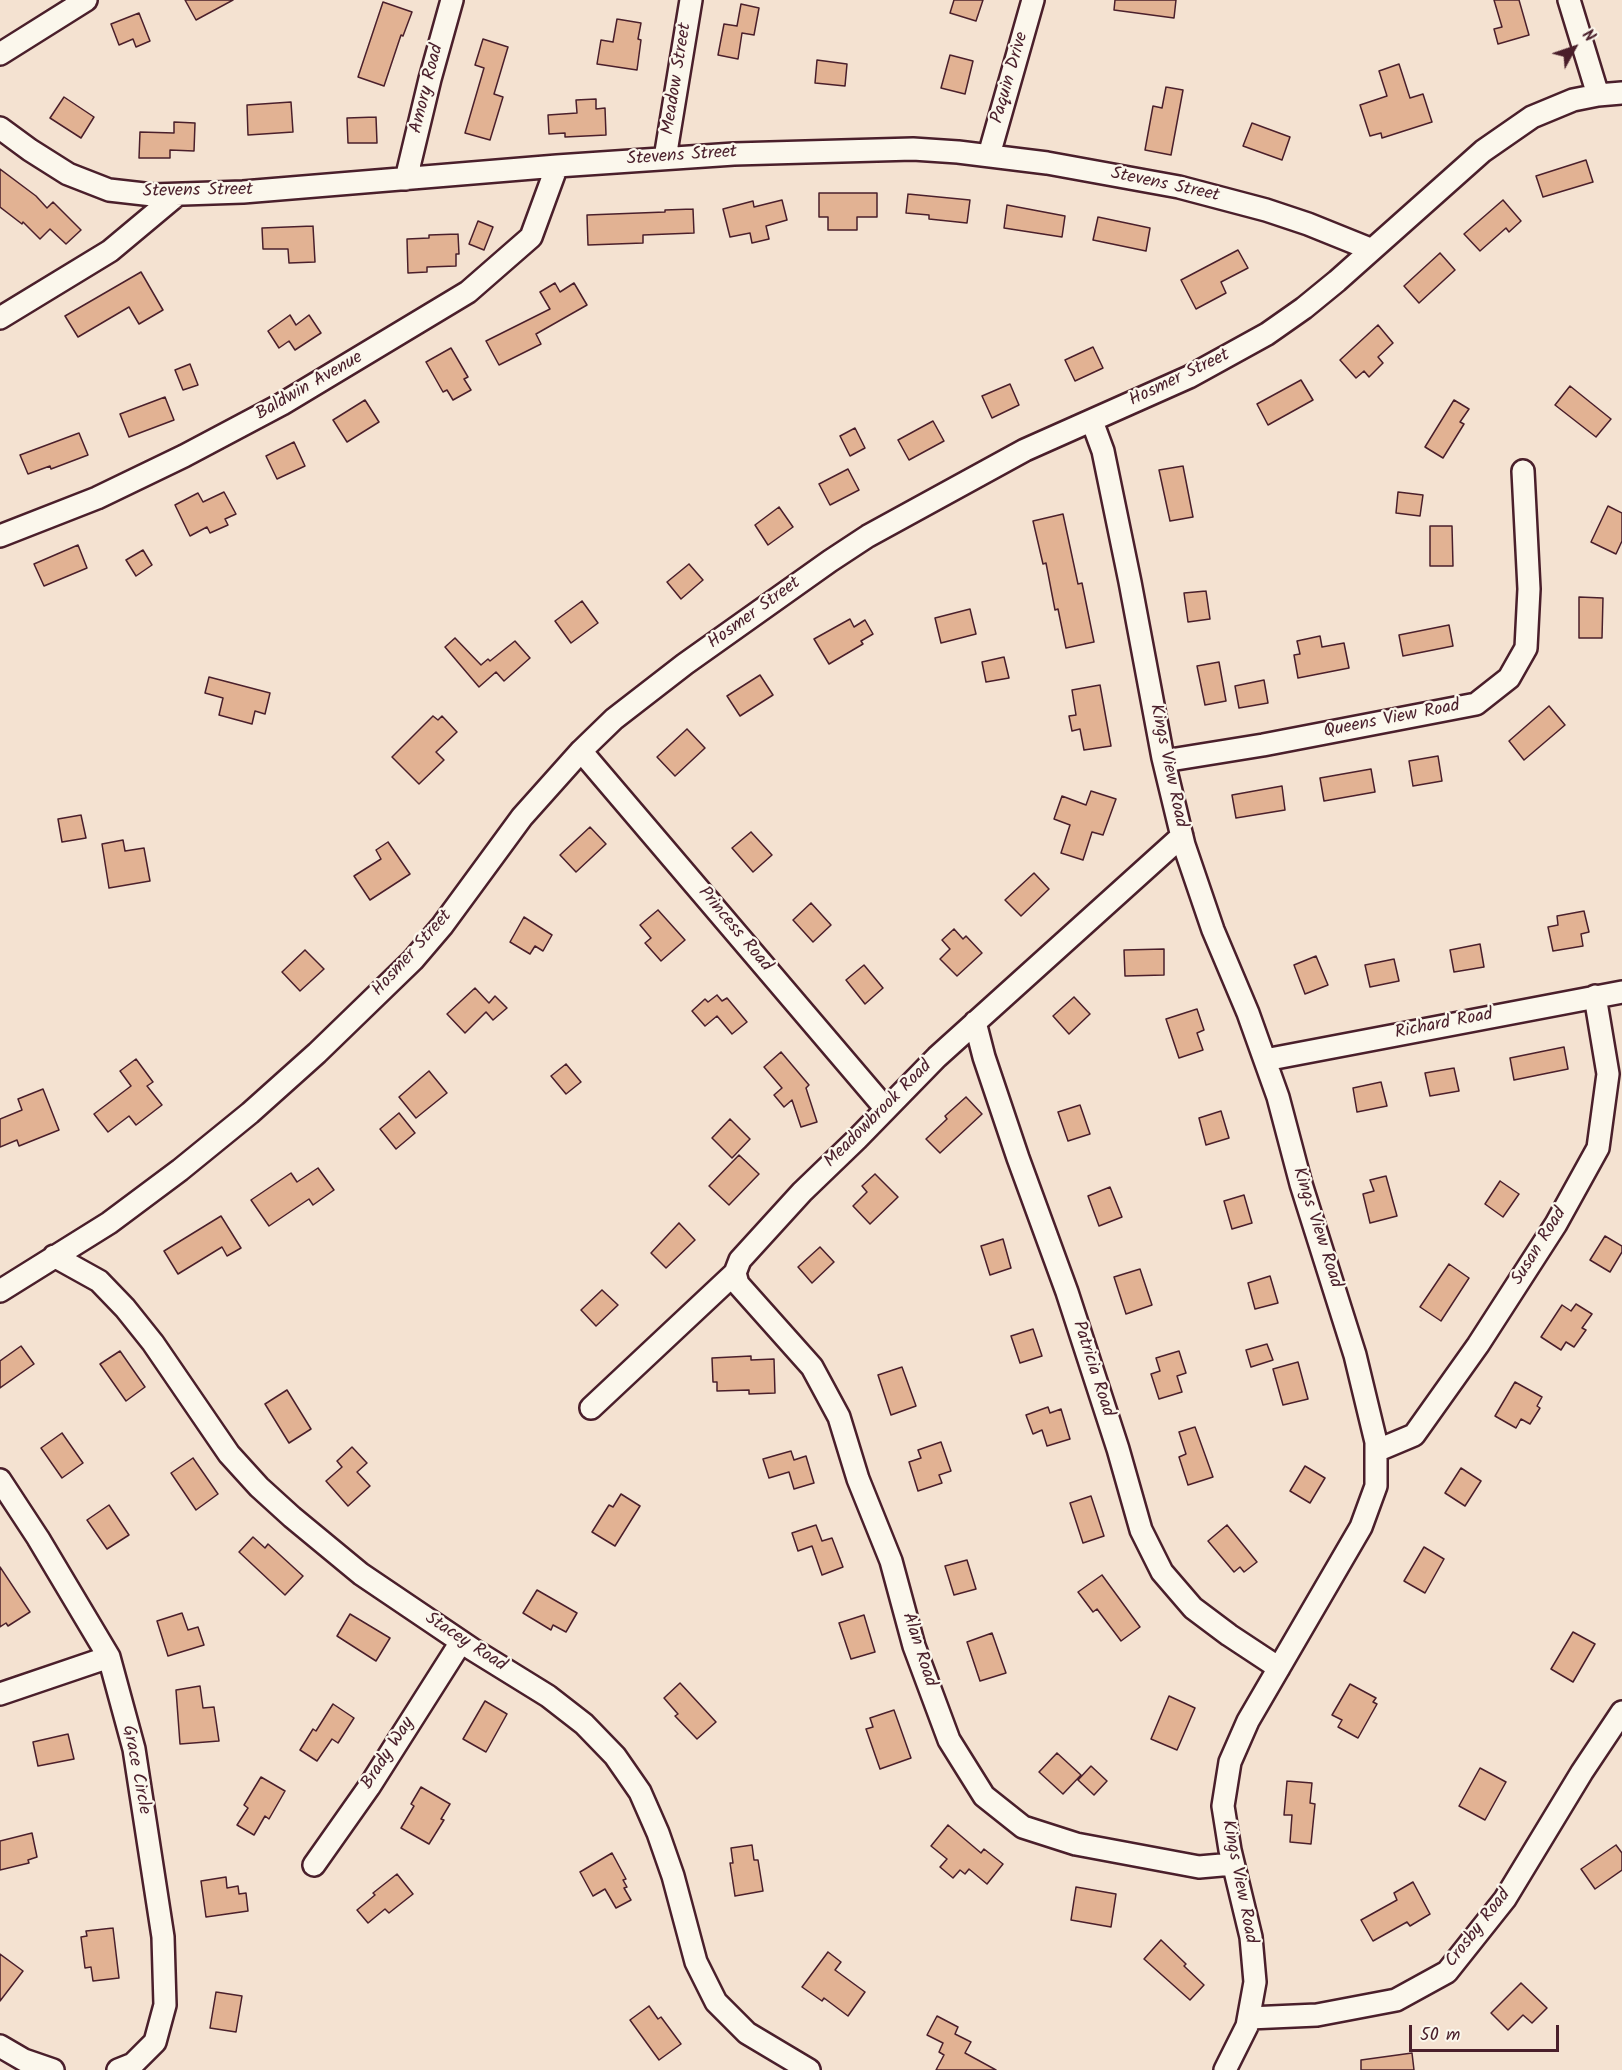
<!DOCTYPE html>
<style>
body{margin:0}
#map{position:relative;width:1622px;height:2070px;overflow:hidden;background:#f4e2d1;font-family:Kalam,sans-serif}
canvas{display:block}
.north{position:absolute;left:1544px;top:18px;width:60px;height:60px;-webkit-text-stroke:4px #fbf7ec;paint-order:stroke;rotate:50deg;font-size:16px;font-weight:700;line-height:24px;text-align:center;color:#4a1f2b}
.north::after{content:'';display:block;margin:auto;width:21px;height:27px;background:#4a1f2b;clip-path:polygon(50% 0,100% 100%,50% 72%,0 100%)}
.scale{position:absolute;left:1409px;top:2025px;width:150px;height:27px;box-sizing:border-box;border:3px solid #4a1f2b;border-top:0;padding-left:8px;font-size:18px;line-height:21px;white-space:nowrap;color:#4a1f2b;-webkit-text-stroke:4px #fbf7ec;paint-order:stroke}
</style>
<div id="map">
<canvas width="1622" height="2070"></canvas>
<div class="north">N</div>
<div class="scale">50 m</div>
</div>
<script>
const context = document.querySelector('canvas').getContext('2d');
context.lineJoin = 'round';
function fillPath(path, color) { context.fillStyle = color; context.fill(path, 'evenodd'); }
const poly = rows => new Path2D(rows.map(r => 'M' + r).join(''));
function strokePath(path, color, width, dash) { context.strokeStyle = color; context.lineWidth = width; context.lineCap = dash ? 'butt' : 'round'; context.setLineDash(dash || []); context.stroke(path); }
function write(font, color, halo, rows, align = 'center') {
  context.font = font + ' Kalam,sans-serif'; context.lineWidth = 4.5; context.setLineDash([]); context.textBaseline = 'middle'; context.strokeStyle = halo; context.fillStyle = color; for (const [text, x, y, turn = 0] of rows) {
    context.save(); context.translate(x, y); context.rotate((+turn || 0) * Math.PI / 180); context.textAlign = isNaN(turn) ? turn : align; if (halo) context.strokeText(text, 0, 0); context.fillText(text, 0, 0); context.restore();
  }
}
const building = poly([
 [185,0,233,0,196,20,185,0],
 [954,0,983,0,976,21,950,13,954,0],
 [1115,0,1176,0,1174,18,1114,10,1115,0],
 [1494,0,1519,0,1529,35,1498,44,1494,29,1502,27,1494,0],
 [383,2,412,12,403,36,401,35,384,86,358,77,383,2],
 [741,4,759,8,754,35,742,33,738,59,718,55,724,24,737,26,741,4],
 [139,13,150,41,136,47,133,39,119,45,111,24,139,13],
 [617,19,641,23,638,39,641,40,637,70,597,64,601,40,613,42,617,19],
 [483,39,508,47,494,94,503,97,490,140,465,133,484,68,475,65,483,39],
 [950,55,973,61,965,94,941,88,950,55],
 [817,60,847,64,845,86,815,83,817,60],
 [1399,64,1410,98,1423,94,1432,122,1382,138,1381,133,1370,136,1360,105,1387,96,1379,71,1399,64],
 [1166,87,1183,90,1171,155,1145,150,1153,106,1162,108,1166,87],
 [64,97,94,117,81,138,50,118,64,97],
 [596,99,596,109,605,108,606,135,565,137,565,133,549,134,548,115,577,113,576,100,596,99],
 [291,102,293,132,248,135,247,105,291,102],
 [376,117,377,143,348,143,347,118,376,117],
 [174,122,195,123,194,151,170,150,170,158,139,158,140,132,174,133,174,122],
 [1252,123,1290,137,1282,160,1243,146,1252,123],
 [1586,160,1593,182,1543,197,1536,176,1586,160],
 [0,169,36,196,47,208,53,202,81,230,66,244,50,229,40,239,23,222,22,224,0,207,0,169],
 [819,193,877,193,877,217,857,217,857,230,828,230,828,217,819,217,819,193],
 [908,194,970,200,967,223,929,219,929,215,906,213,908,194],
 [782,200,787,220,766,226,769,239,752,243,750,233,730,237,723,209,753,201,754,207,782,200],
 [1503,200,1521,221,1509,232,1506,228,1480,251,1464,234,1503,200],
 [1007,205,1065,216,1062,237,1004,228,1007,205],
 [693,209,694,233,643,235,643,243,588,245,587,215,665,212,665,210,693,209],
 [1098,217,1150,228,1146,251,1093,240,1098,217],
 [478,221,493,227,484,250,469,244,478,221],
 [313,226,315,262,289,263,288,249,263,249,262,228,313,226],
 [458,234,459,254,456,254,456,266,427,267,427,272,408,273,407,239,429,238,429,235,458,234],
 [1238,250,1248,268,1221,282,1226,293,1196,309,1181,280,1238,250],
 [1440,253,1455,270,1419,303,1404,286,1440,253],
 [141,272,163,310,139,324,129,307,78,337,65,316,141,272],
 [555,283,560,292,574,283,587,305,536,334,541,344,499,365,486,341,550,309,540,292,555,283],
 [290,315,296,325,309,315,321,333,295,350,289,341,279,348,268,331,290,315],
 [1378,325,1393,343,1378,357,1383,363,1369,377,1364,371,1356,378,1340,360,1378,325],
 [1093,347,1103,368,1075,381,1065,360,1093,347],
 [451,348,468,377,464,379,471,390,453,400,447,390,443,392,426,362,451,348],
 [190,364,198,385,183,390,175,370,190,364],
 [1301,380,1313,400,1268,425,1257,404,1301,380],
 [1010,384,1019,405,992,418,982,396,1010,384],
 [1570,386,1611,419,1596,437,1555,405,1570,386],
 [165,397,174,420,129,437,120,414,165,397],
 [365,400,379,422,347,442,333,420,365,400],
 [1454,400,1469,409,1460,422,1464,424,1443,458,1425,447,1454,400],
 [933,421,944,441,909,460,898,440,933,421],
 [855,428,865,448,850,456,840,436,855,428],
 [79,433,88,455,51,469,50,466,28,474,20,455,79,433],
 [294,442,305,466,277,479,266,456,294,442],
 [1183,466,1193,517,1170,521,1159,470,1183,466],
 [848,469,859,490,830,505,819,484,848,469],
 [224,492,236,514,225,519,228,525,210,533,207,527,190,536,175,505,198,493,203,502,224,492],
 [1398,492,1423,495,1420,516,1396,513,1398,492],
 [1608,506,1622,513,1622,541,1616,554,1591,542,1608,506],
 [779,507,793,527,768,545,755,525,779,507],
 [1063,514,1078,584,1082,583,1094,642,1066,648,1058,609,1055,610,1046,563,1043,564,1033,521,1063,514],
 [1430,526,1452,526,1453,566,1430,566,1430,526],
 [78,545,87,568,44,586,34,564,78,545],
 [143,550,152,565,136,576,126,560,143,550],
 [689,564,703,580,681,599,667,582,689,564],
 [1206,591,1210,619,1188,622,1184,593,1206,591],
 [1579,597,1603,598,1602,638,1579,638,1579,597],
 [582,601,598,623,571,643,555,621,582,601],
 [970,609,976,634,941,643,935,618,970,609],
 [850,619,854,627,865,620,873,634,861,641,863,644,829,664,814,639,850,619],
 [1449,625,1453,646,1403,656,1399,635,1449,625],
 [1320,636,1322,647,1344,643,1349,668,1298,678,1294,655,1300,654,1297,641,1320,636],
 [455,638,481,665,488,659,490,661,515,641,530,658,504,681,496,672,479,687,445,647,455,638],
 [1004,657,1009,678,986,682,982,662,1004,657],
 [1219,662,1226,701,1205,705,1197,666,1219,662],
 [760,675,773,695,740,716,727,696,760,675],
 [209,677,270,693,265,714,255,711,252,724,219,715,223,698,205,693,209,677],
 [1264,680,1268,703,1239,708,1235,686,1264,680],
 [1100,685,1111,746,1084,750,1080,729,1072,731,1069,716,1076,715,1072,690,1100,685],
 [1549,706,1565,725,1524,760,1509,741,1549,706],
 [433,716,438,720,442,716,457,732,436,752,444,760,419,784,392,757,433,716],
 [687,729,705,748,675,776,657,757,687,729],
 [1438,756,1442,781,1413,786,1409,761,1438,756],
 [1371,769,1375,792,1324,801,1320,778,1371,769],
 [1282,786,1285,810,1236,818,1232,795,1282,786],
 [1091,791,1116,799,1103,835,1092,832,1083,860,1061,853,1070,825,1054,819,1062,796,1086,805,1091,791],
 [81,815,86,838,62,842,58,819,81,815],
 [590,827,606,844,576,872,560,855,590,827],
 [751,832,772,855,753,872,732,848,751,832],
 [123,840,125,851,144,848,150,881,109,888,102,844,123,840],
 [388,842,410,874,370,900,354,876,381,859,376,850,388,842],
 [1034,873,1049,889,1021,916,1005,900,1034,873],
 [811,903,831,925,813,942,793,920,811,903],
 [658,910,685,940,661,961,645,943,651,938,640,925,658,910],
 [1584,911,1589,932,1581,934,1583,946,1553,951,1548,927,1558,925,1557,916,1584,911],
 [524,917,552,935,543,951,535,946,530,954,510,942,524,917],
 [954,929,963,939,966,936,982,953,957,976,940,959,950,949,942,940,954,929],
 [1480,944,1484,967,1454,972,1450,950,1480,944],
 [1164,949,1164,975,1125,976,1124,950,1164,949],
 [305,950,324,969,300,991,282,972,305,950],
 [1316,956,1328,985,1305,994,1294,965,1316,956],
 [1394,959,1399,981,1370,987,1365,965,1394,959],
 [864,965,883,988,865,1004,846,980,864,965],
 [475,988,489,1003,495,996,507,1008,493,1020,486,1012,465,1033,447,1014,475,988],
 [717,995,722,1001,727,998,747,1022,732,1034,717,1016,705,1026,692,1011,705,999,708,1002,717,995],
 [1074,997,1090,1014,1069,1034,1053,1016,1074,997],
 [1197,1009,1204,1030,1197,1033,1203,1050,1179,1058,1166,1019,1197,1009],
 [1564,1047,1568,1069,1514,1080,1510,1058,1564,1047],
 [781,1052,809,1085,806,1088,817,1122,801,1127,792,1100,784,1107,774,1095,782,1088,764,1067,781,1052],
 [136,1059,153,1082,147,1086,162,1105,136,1125,129,1116,108,1132,94,1114,131,1086,120,1071,136,1059],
 [566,1064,581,1082,566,1094,551,1076,566,1064],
 [1454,1068,1459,1091,1430,1096,1425,1073,1454,1068],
 [429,1071,447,1093,416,1118,399,1097,429,1071],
 [1381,1082,1387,1106,1357,1112,1353,1088,1381,1082],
 [43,1089,59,1130,19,1146,17,1140,0,1147,0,1119,22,1110,18,1099,43,1089],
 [966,1097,982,1114,940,1153,926,1139,947,1119,945,1116,966,1097],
 [1080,1105,1090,1134,1068,1141,1058,1112,1080,1105],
 [1221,1111,1229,1138,1206,1145,1199,1118,1221,1111],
 [399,1113,415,1133,396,1149,380,1129,399,1113],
 [730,1119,750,1139,732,1158,712,1138,730,1119],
 [739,1155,759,1174,729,1205,709,1186,739,1155],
 [318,1168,334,1190,313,1205,309,1199,269,1226,251,1200,291,1173,297,1182,318,1168],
 [875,1174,898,1197,870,1224,853,1206,867,1192,862,1186,875,1174],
 [1386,1176,1397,1216,1370,1223,1363,1194,1374,1191,1370,1180,1386,1176],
 [1500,1181,1519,1194,1503,1217,1485,1204,1500,1181],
 [1110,1187,1122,1217,1099,1226,1088,1196,1110,1187],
 [1244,1195,1252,1223,1232,1229,1224,1201,1244,1195],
 [221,1216,241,1248,227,1256,222,1247,178,1274,164,1251,221,1216],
 [679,1223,695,1240,666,1268,651,1253,679,1223],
 [1605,1236,1622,1246,1622,1252,1610,1272,1590,1260,1605,1236],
 [1003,1239,1011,1268,990,1275,981,1246,1003,1239],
 [820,1247,834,1262,812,1283,798,1267,820,1247],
 [1449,1264,1469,1278,1441,1321,1420,1307,1449,1264],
 [1140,1269,1152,1305,1126,1314,1114,1277,1140,1269],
 [1270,1276,1278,1303,1255,1309,1248,1283,1270,1276],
 [602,1290,618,1305,596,1326,581,1310,602,1290],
 [1576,1304,1592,1314,1582,1328,1586,1330,1574,1347,1566,1342,1561,1350,1541,1337,1562,1305,1571,1311,1576,1304],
 [1033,1329,1042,1356,1020,1363,1011,1336,1033,1329],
 [1267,1344,1273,1360,1251,1367,1246,1350,1267,1344],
 [21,1346,34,1364,0,1388,0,1361,21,1346],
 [120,1351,145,1387,126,1401,100,1364,120,1351],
 [1179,1351,1186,1373,1177,1376,1182,1392,1159,1399,1151,1374,1160,1371,1156,1358,1179,1351],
 [751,1356,751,1360,774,1359,775,1393,749,1394,749,1390,717,1391,717,1382,713,1382,712,1358,751,1356],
 [1298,1362,1308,1399,1283,1405,1273,1369,1298,1362],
 [902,1367,916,1406,891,1415,878,1375,902,1367],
 [1515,1382,1542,1397,1537,1406,1540,1408,1530,1424,1521,1419,1516,1428,1495,1416,1515,1382],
 [287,1390,311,1429,289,1443,265,1404,287,1390],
 [1048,1407,1050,1413,1061,1409,1070,1439,1047,1446,1042,1430,1033,1434,1026,1415,1048,1407],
 [1195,1427,1213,1477,1188,1485,1179,1457,1186,1454,1179,1432,1195,1427],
 [62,1433,83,1463,62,1478,41,1448,62,1433],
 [941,1442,951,1471,939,1475,942,1483,918,1491,909,1462,921,1458,918,1450,941,1442],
 [352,1447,367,1463,357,1472,370,1486,348,1506,326,1481,342,1467,337,1461,352,1447],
 [791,1451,794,1460,806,1456,814,1483,794,1489,789,1472,769,1478,763,1459,791,1451],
 [193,1458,218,1494,196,1510,171,1473,193,1458],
 [1305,1466,1325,1478,1310,1503,1290,1491,1305,1466],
 [1461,1468,1481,1481,1465,1506,1445,1493,1461,1468],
 [621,1494,640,1506,615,1546,592,1532,609,1505,613,1507,621,1494],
 [1091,1496,1104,1536,1083,1543,1070,1503,1091,1496],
 [109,1505,129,1535,107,1549,87,1520,109,1505],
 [816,1525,822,1541,832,1538,843,1567,822,1575,812,1546,798,1551,792,1533,816,1525],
 [1227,1525,1257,1562,1244,1572,1240,1567,1234,1572,1208,1541,1227,1525],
 [253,1537,265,1548,268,1544,303,1576,285,1595,239,1552,253,1537],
 [1424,1547,1444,1559,1425,1593,1404,1581,1424,1547],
 [967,1560,976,1589,954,1595,945,1566,967,1560],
 [0,1567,30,1612,8,1626,6,1623,0,1627,0,1567],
 [1102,1575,1140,1627,1121,1641,1097,1609,1093,1612,1078,1592,1102,1575],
 [537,1590,577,1613,566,1632,553,1625,551,1630,523,1613,537,1590],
 [182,1613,188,1630,198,1627,204,1645,168,1656,157,1621,182,1613],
 [350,1614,390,1638,376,1661,337,1636,350,1614],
 [864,1615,875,1652,851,1659,839,1623,864,1615],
 [1573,1632,1595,1644,1573,1682,1551,1669,1573,1632],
 [992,1633,1006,1673,980,1681,967,1642,992,1633],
 [680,1683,716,1722,697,1739,675,1716,678,1714,664,1698,680,1683],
 [1350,1684,1376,1698,1373,1702,1377,1704,1358,1738,1338,1727,1342,1720,1332,1715,1350,1684],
 [200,1686,203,1708,214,1707,219,1741,180,1744,176,1690,200,1686],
 [1169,1696,1195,1708,1177,1750,1151,1739,1169,1696],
 [485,1701,507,1714,486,1752,463,1739,485,1701],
 [333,1704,354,1718,338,1743,332,1739,317,1761,300,1750,313,1729,316,1731,333,1704],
 [894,1710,911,1758,880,1769,866,1729,873,1727,870,1718,894,1710],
 [68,1734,74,1759,38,1766,33,1742,68,1734],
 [1057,1753,1081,1775,1063,1794,1039,1772,1057,1753],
 [1091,1766,1107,1781,1094,1795,1078,1780,1091,1766],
 [1480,1768,1506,1782,1485,1820,1459,1806,1480,1768],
 [261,1777,285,1791,269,1819,265,1816,254,1835,237,1825,248,1808,244,1805,261,1777],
 [1287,1781,1312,1783,1310,1803,1315,1804,1311,1844,1290,1842,1292,1815,1284,1815,1287,1781],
 [421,1787,450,1804,441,1819,444,1820,429,1844,401,1828,414,1806,411,1804,421,1787],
 [948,1825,981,1853,984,1849,1003,1864,987,1884,969,1869,965,1874,960,1870,953,1878,940,1867,947,1859,931,1846,948,1825],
 [32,1833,37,1857,28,1860,29,1863,0,1870,0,1841,32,1833],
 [752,1845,754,1860,758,1860,763,1891,735,1896,730,1863,733,1863,731,1848,752,1845],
 [1616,1845,1622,1853,1622,1870,1595,1889,1581,1869,1616,1845],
 [612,1853,626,1879,623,1880,627,1887,624,1888,631,1900,616,1908,605,1889,593,1896,580,1872,612,1853],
 [397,1874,413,1894,389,1913,385,1909,368,1923,357,1910,375,1895,373,1893,397,1874],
 [226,1877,227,1888,238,1886,239,1894,246,1893,248,1911,206,1917,201,1881,226,1877],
 [1413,1882,1430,1914,1410,1926,1407,1922,1373,1941,1361,1920,1397,1900,1394,1893,1413,1882],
 [1076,1887,1116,1894,1111,1927,1071,1920,1076,1887],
 [113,1928,119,1978,93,1981,91,1967,85,1968,81,1937,87,1936,86,1931,113,1928],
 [1161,1940,1186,1964,1184,1966,1204,1985,1190,2000,1144,1959,1161,1940],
 [828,1952,841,1962,835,1970,865,1992,848,2016,824,1998,822,2001,802,1987,828,1952],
 [0,1954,23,1971,0,2001,0,1954],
 [1521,1983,1547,2008,1532,2023,1523,2015,1508,2030,1491,2013,1521,1983],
 [216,1992,242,1996,236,2032,210,2028,216,1992],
 [649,2006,658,2019,661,2017,681,2044,659,2060,630,2020,649,2006],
 [937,2016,958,2027,955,2034,971,2042,965,2053,996,2070,936,2070,944,2055,939,2052,943,2043,927,2035,937,2016],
 [1412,2053,1414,2070,1361,2070,1361,2060,1412,2053]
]);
fillPath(building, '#e2b293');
strokePath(building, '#4a1f2b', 1.5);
const minor = poly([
 [1569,0,1598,95],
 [0,54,86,0],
 [0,128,30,150,68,174,109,190,153,195,243,192,557,166,734,154,913,149,958,152,1047,163,1179,187,1266,210,1308,224,1370,249],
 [989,155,1033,0],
 [665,158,691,0],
 [406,179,430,79,452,0],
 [0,318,110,251,177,195],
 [1092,421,1103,451,1130,582,1163,758,1184,845,1213,930,1248,1013,1278,1097,1301,1184,1355,1355,1376,1442,1376,1486,1361,1527,1248,1721,1230,1762,1223,1806,1230,1850,1251,1937,1255,1982,1247,2026,1225,2070],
 [0,536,97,498,184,456,282,404,468,292,531,237,557,166],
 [581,751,886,1109],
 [1164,761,1263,745,1476,704,1509,678,1526,648,1529,589,1523,471],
 [975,1022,984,1057,1018,1158,1067,1292,1118,1449,1141,1530,1162,1572,1193,1608,1229,1635,1279,1668],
 [1265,1060,1622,992],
 [54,1256,99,1281,125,1308,153,1343,229,1454,259,1487,292,1517,361,1574,472,1649,548,1696,584,1724,615,1756,640,1792,658,1833,673,1876,696,1962,716,2002,747,2033,809,2070],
 [735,1273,738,1284,812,1367,839,1417,858,1479,891,1561,914,1646,949,1740,984,1796,1023,1827,1076,1844,1199,1867,1233,1864],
 [0,1291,109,1223,180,1170,250,1113,317,1053,413,960,442,926,522,817,581,751,614,719,685,664,830,561,868,536,1025,450,1189,377,1267,334,1304,308,1337,281,1483,151,1532,117,1573,100,1598,95,1622,93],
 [591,1408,735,1273,740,1260,802,1192,857,1139,937,1057,1182,836],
 [1376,1451,1414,1435,1478,1345,1556,1224,1598,1148,1608,1074,1595,996],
 [0,1480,38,1538,109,1657,134,1749,163,1937,165,2005,155,2042,133,2064,118,2070],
 [0,1694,109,1657],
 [314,1865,369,1787,461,1642],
 [1249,2018,1317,2015,1396,2000,1447,1972,1505,1899,1582,1772,1622,1712],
 [0,2046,24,2060,53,2070]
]);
strokePath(minor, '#4a1f2b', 26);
strokePath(minor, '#fbf7ec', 21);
write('18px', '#4a1f2b', '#fbf7ec', [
 ["Paquin Drive",1011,78,-74],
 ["Meadow Street",678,79,-81],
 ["Amory Road",428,89,-76],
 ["Stevens Street",682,157,-4],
 ["Stevens Street",1165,186,12],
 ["Stevens Street",198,192,-1],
 ["Hosmer Street",1180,379,-26],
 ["Baldwin Avenue",310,387,-30],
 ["Hosmer Street",755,614,-36],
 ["Queens View Road",1392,720,-11],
 ["Kings View Road",1167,766,78],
 ["Princess Road",734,930,50],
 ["Hosmer Street",413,954,-48],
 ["Richard Road",1444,1025,-11],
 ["Meadowbrook Road",879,1115,-45],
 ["Kings View Road",1316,1228,72],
 ["Susan Road",1540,1247,-58],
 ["Patricia Road",1092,1369,72],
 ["Stacey Road",465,1643,33],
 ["Alan Road",918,1650,72],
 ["Brady Way",389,1754,-57],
 ["Grace Circle",135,1770,79],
 ["Kings View Road",1238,1882,79],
 ["Crosby Road",1479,1929,-52]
]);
</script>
